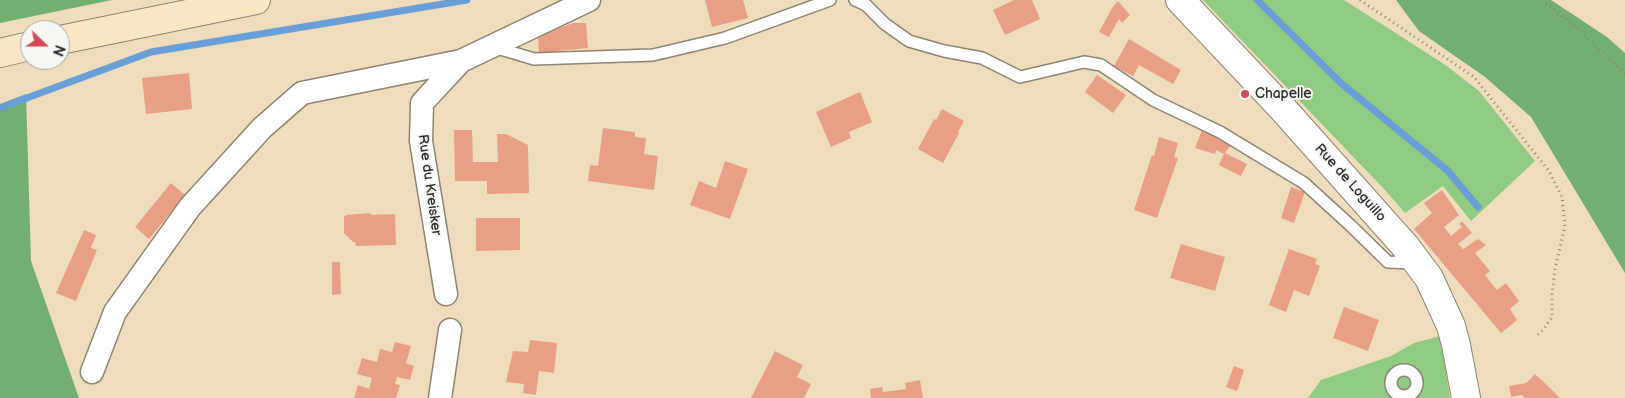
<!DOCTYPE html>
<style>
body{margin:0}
#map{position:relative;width:1625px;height:398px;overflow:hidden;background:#eeddbc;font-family:"Balsamiq Sans",sans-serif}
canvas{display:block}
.north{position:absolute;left:20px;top:20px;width:50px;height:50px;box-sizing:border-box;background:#f6f6f2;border:1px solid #a5a5a2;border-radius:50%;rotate:112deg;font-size:14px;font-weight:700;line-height:20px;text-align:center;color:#2b2b2b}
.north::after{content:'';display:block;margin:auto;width:18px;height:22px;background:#d1495b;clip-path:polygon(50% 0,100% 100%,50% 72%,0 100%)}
</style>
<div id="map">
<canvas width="1625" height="398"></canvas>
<div class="north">N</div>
</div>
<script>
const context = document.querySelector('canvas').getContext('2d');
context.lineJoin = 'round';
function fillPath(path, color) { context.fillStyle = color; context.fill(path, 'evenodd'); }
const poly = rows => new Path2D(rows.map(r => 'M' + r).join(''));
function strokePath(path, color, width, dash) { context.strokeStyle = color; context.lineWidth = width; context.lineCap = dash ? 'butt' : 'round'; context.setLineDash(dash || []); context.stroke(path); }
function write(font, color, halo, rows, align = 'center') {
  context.font = font + ' "Balsamiq Sans",sans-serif'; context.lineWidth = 4; context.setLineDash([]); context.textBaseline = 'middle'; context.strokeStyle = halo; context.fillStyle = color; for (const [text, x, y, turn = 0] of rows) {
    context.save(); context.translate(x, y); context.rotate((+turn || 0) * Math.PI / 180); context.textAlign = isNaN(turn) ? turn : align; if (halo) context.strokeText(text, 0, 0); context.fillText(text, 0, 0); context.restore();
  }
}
fillPath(poly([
 [1203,0,1344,0,1444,64,1479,91,1535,161,1471,221,1443,186,1405,213,1384,189],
 [1440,336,1450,398,1308,398,1321,380,1391,356,1414,343]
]), '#8fcb81');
fillPath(poly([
 [0,0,112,0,0,23],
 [1396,0,1551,0,1607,37,1625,53,1625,273,1531,117,1485,77,1419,31],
 [26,94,31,261,79,398,0,398,0,104]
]), '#73af6f');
strokePath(poly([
 [1257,0,1342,84,1448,171,1478,207],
 [0,108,151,52,467,0]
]), '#699fd6', 7);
fillPath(poly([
 [705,0,743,0,748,18,712,27],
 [1014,0,1032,0,1040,19,1005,35,993,10],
 [1118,1,1130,15,1122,23,1119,19,1109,37,1099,32,1112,8],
 [573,23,586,23,588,48,539,53,538,36],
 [1129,39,1181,70,1173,84,1139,65,1133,76,1114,66],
 [189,73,192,109,146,114,142,78],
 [1097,75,1126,95,1113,113,1085,92],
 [860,92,872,122,849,132,851,138,831,147,816,112],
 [942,109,964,121,958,132,959,133,943,163,918,149,933,121,934,119,936,120],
 [603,128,635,132,635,137,646,138,644,154,658,156,654,190,588,181,590,165,598,166],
 [454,130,472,130,473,162,498,162,497,134,506,134,528,145,529,193,487,194,487,181,455,181],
 [1202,130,1231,145,1225,153,1247,164,1241,176,1219,165,1224,154,1216,150,1215,154,1195,148],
 [1159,137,1178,143,1174,157,1178,158,1157,218,1134,210,1152,155,1154,156],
 [725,161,748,169,730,219,690,205,699,181,716,188],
 [171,183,185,195,149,239,135,227],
 [1291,187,1305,192,1294,223,1281,218],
 [1442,190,1459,215,1444,227,1451,236,1462,227,1459,224,1462,221,1472,233,1458,244,1463,249,1478,239,1486,245,1475,253,1490,271,1485,275,1497,290,1506,283,1519,301,1510,309,1517,320,1501,333,1414,229,1432,213,1424,203],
 [371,213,371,215,395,214,396,245,356,246,355,242,353,242,344,233,344,217,346,215],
 [476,218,520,218,520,250,476,251],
 [84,230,96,235,91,248,97,250,76,301,56,293],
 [1181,244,1225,257,1215,291,1170,278],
 [1289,249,1317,259,1315,264,1320,266,1309,296,1294,290,1286,312,1269,305],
 [332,262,340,262,341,294,332,295],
 [1344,307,1379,320,1368,351,1333,338],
 [530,340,557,343,554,373,539,371,536,395,523,393,524,384,506,382,513,351,528,352],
 [395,342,411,346,406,363,414,366,410,380,397,377,395,384,400,385,396,398,354,398,358,385,369,389,372,378,357,374,362,358,377,362,380,349,392,352],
 [775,351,803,365,797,377,811,384,804,398,751,398],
 [1234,366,1244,370,1237,391,1226,387],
 [1535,374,1548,386,1560,398,1525,398,1522,395,1511,397,1509,386,1526,383],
 [920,380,923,398,871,398,870,389,882,387,883,392,906,389,905,383]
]), '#e99f84');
const service = poly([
 [855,0,866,5,885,24,909,41,944,51,982,58,1020,77,1084,62,1101,65,1153,100,1220,132,1304,183,1350,225,1388,262,1414,263],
 [494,47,534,59,653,55,725,38,830,0],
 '1391 383a13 13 0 1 1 26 0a13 13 0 1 1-26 0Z'
]);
const minor = poly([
 [446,294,421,141,422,103,461,61],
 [92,372,115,312,190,207,262,128,302,93,461,61,589,0],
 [440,398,450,330]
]);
const tertiary = poly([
 [1180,0,1283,109,1405,246,1429,278,1451,326,1456,345,1466,398]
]);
const secondary = poly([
 [60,40,256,0],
 [0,53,30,46]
]);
strokePath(service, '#8c8474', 14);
strokePath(minor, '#8c8474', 25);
strokePath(tertiary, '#8c8474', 30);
strokePath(secondary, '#8c8474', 30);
strokePath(poly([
 [1360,0,1474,77,1549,171,1562,197,1565,226,1555,269,1552,294,1552,317,1543,330,1535,337],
 [1542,0,1575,26,1625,74]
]), '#8c8474', 3, [1, 4]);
strokePath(service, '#fff', 11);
strokePath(minor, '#fff', 22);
strokePath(tertiary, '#fff', 28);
strokePath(secondary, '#f9e7c3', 28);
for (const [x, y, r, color] of [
 [1245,94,5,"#d1495b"]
]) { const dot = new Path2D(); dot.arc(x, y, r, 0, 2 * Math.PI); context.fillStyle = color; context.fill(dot); strokePath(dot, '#f6f6f2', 2); }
write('14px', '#2b2b2b', '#f6f6f2', [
 ["Chapelle",1255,94]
], 'left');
write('14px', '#2b2b2b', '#f6f6f2', [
 ["Rue de Loguillo",1350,183,48],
 ["Rue du Kreisker",429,185,82]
]);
</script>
